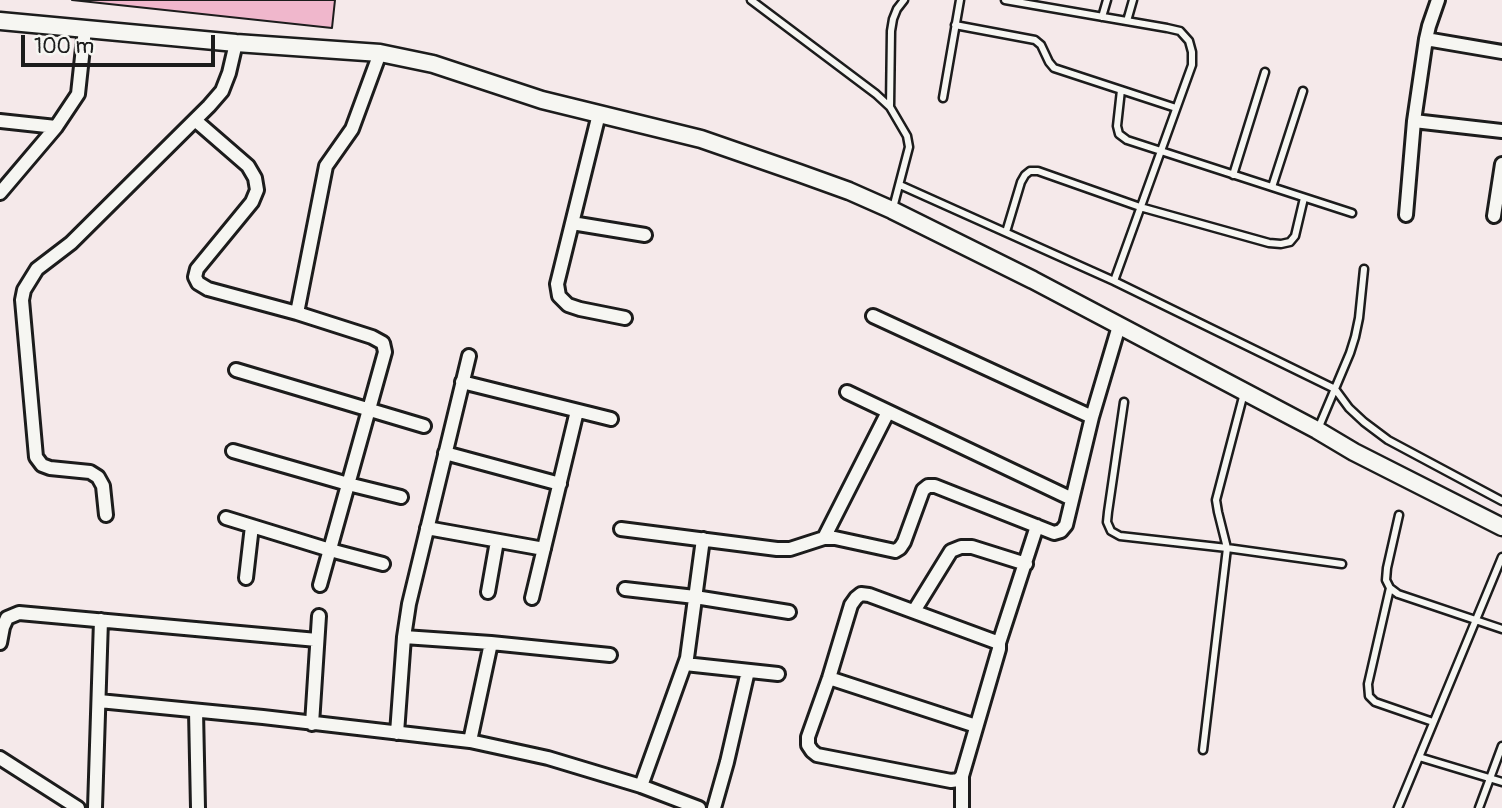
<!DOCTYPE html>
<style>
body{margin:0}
#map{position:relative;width:1502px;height:808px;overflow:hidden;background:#f5e9ea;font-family:Pangolin,sans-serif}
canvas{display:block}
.scale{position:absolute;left:21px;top:35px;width:194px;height:32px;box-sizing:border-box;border:4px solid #1c1c1c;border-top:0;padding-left:9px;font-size:21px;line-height:24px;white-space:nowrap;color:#1c1c1c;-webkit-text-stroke:5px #f6f6f2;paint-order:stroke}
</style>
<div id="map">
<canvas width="1502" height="808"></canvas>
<div class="scale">100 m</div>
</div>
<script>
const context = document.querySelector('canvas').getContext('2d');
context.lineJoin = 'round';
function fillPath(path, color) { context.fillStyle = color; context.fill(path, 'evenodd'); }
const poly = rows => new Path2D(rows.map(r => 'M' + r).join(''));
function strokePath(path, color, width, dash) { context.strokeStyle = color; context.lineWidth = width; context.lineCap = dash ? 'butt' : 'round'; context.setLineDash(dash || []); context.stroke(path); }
const building = poly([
 [72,0,335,0,332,28,72,0]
]);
fillPath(building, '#f0b7cc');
strokePath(building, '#1c1c1c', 2);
const service = poly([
 [751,0,876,94,890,107,907,136,909,147,893,208],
 [1005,0,1167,28,1180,31,1189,41,1192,52,1192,65,1114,281],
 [1102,17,1107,0],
 [1127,21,1133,0],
 [955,25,1035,40,1041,45,1049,62,1054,68,1176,108],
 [1121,90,1117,126,1119,134,1127,140,1352,213],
 [943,98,960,0],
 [890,107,891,31,893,19,897,9,904,0],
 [1233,175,1265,72],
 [900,185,1114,281,1335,389,1349,408,1364,422,1388,440,1502,501],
 [1272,187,1303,91],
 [1006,232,1021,182,1025,175,1030,171,1038,171,1140,207,1269,243,1281,244,1290,242,1295,236,1304,198],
 [1124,402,1108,512,1107,522,1111,531,1120,536,1227,548,1342,564],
 [1318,429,1350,353,1355,337,1359,318,1364,269],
 [1399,515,1387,568,1386,580,1390,588,1398,594,1502,629],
 [1390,588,1368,684,1369,696,1375,702,1433,722],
 [1203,750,1227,548,1218,512,1216,500,1244,393],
 [1419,757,1502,782],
 [1398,808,1502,557],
 [1479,808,1502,746]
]);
const minor = poly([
 [1426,39,1502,52],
 [599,114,557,284,559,296,568,305,580,309,625,318],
 [195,120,248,166,255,178,257,190,252,202,197,269,195,277,198,283,208,289,297,313,372,337,383,343,385,352,320,585],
 [0,121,56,127],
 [1414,121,1502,131],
 [0,193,56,127,78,94,85,29],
 [1406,215,1414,121,1426,39,1429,26,1438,0],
 [1494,216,1502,164],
 [572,223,645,235],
 [297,313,326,166,352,129,380,53],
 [873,316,1092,417],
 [236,370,424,426],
 [462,382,611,419],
 [847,392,1072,499],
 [233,451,348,484,401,497],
 [445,453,560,484],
 [106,515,103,486,98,477,90,472,50,468,42,465,36,457,22,300,24,290,37,269,71,243,209,106,222,91,229,73,236,43],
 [226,518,330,550,383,564],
 [427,528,544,549],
 [621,529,777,549,790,549,824,538,835,538,895,551,900,548,904,542,923,490,928,486,935,486,1054,533,1061,531,1066,525,1092,417,1119,326],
 [824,538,888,412],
 [246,578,252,526],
 [625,589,695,597,789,612],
 [488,592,497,541],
 [861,594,869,595,999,643,999,649,962,776,958,780,951,781,817,755,812,751,808,745,808,737,829,678,851,605,856,598,861,594],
 [532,598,577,411],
 [914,611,951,551,961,547,972,547,1026,564],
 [404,637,491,643,610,655],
 [0,643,3,627,7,618,19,613,317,640],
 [999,643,1037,526],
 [685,664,778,674],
 [829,678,976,726],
 [99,701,263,717,470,741,548,758,641,786,699,808],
 [196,711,198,808],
 [312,724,319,616],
 [397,733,404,637,409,604,469,356],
 [470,741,491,643],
 [0,758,78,808],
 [962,776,962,808],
 [641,786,687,658,703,539],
 [95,808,101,620],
 [714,808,727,762,748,671]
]);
const tertiary = poly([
 [0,21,236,43,380,53,433,64,542,100,701,139,799,173,849,191,892,210,1033,280,1317,430,1354,452,1502,527]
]);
strokePath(service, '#1c1c1c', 11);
strokePath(minor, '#1c1c1c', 18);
strokePath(tertiary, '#1c1c1c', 21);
strokePath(service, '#f6f6f2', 6);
strokePath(minor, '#f6f6f2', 12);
strokePath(tertiary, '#f6f6f2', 16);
</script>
